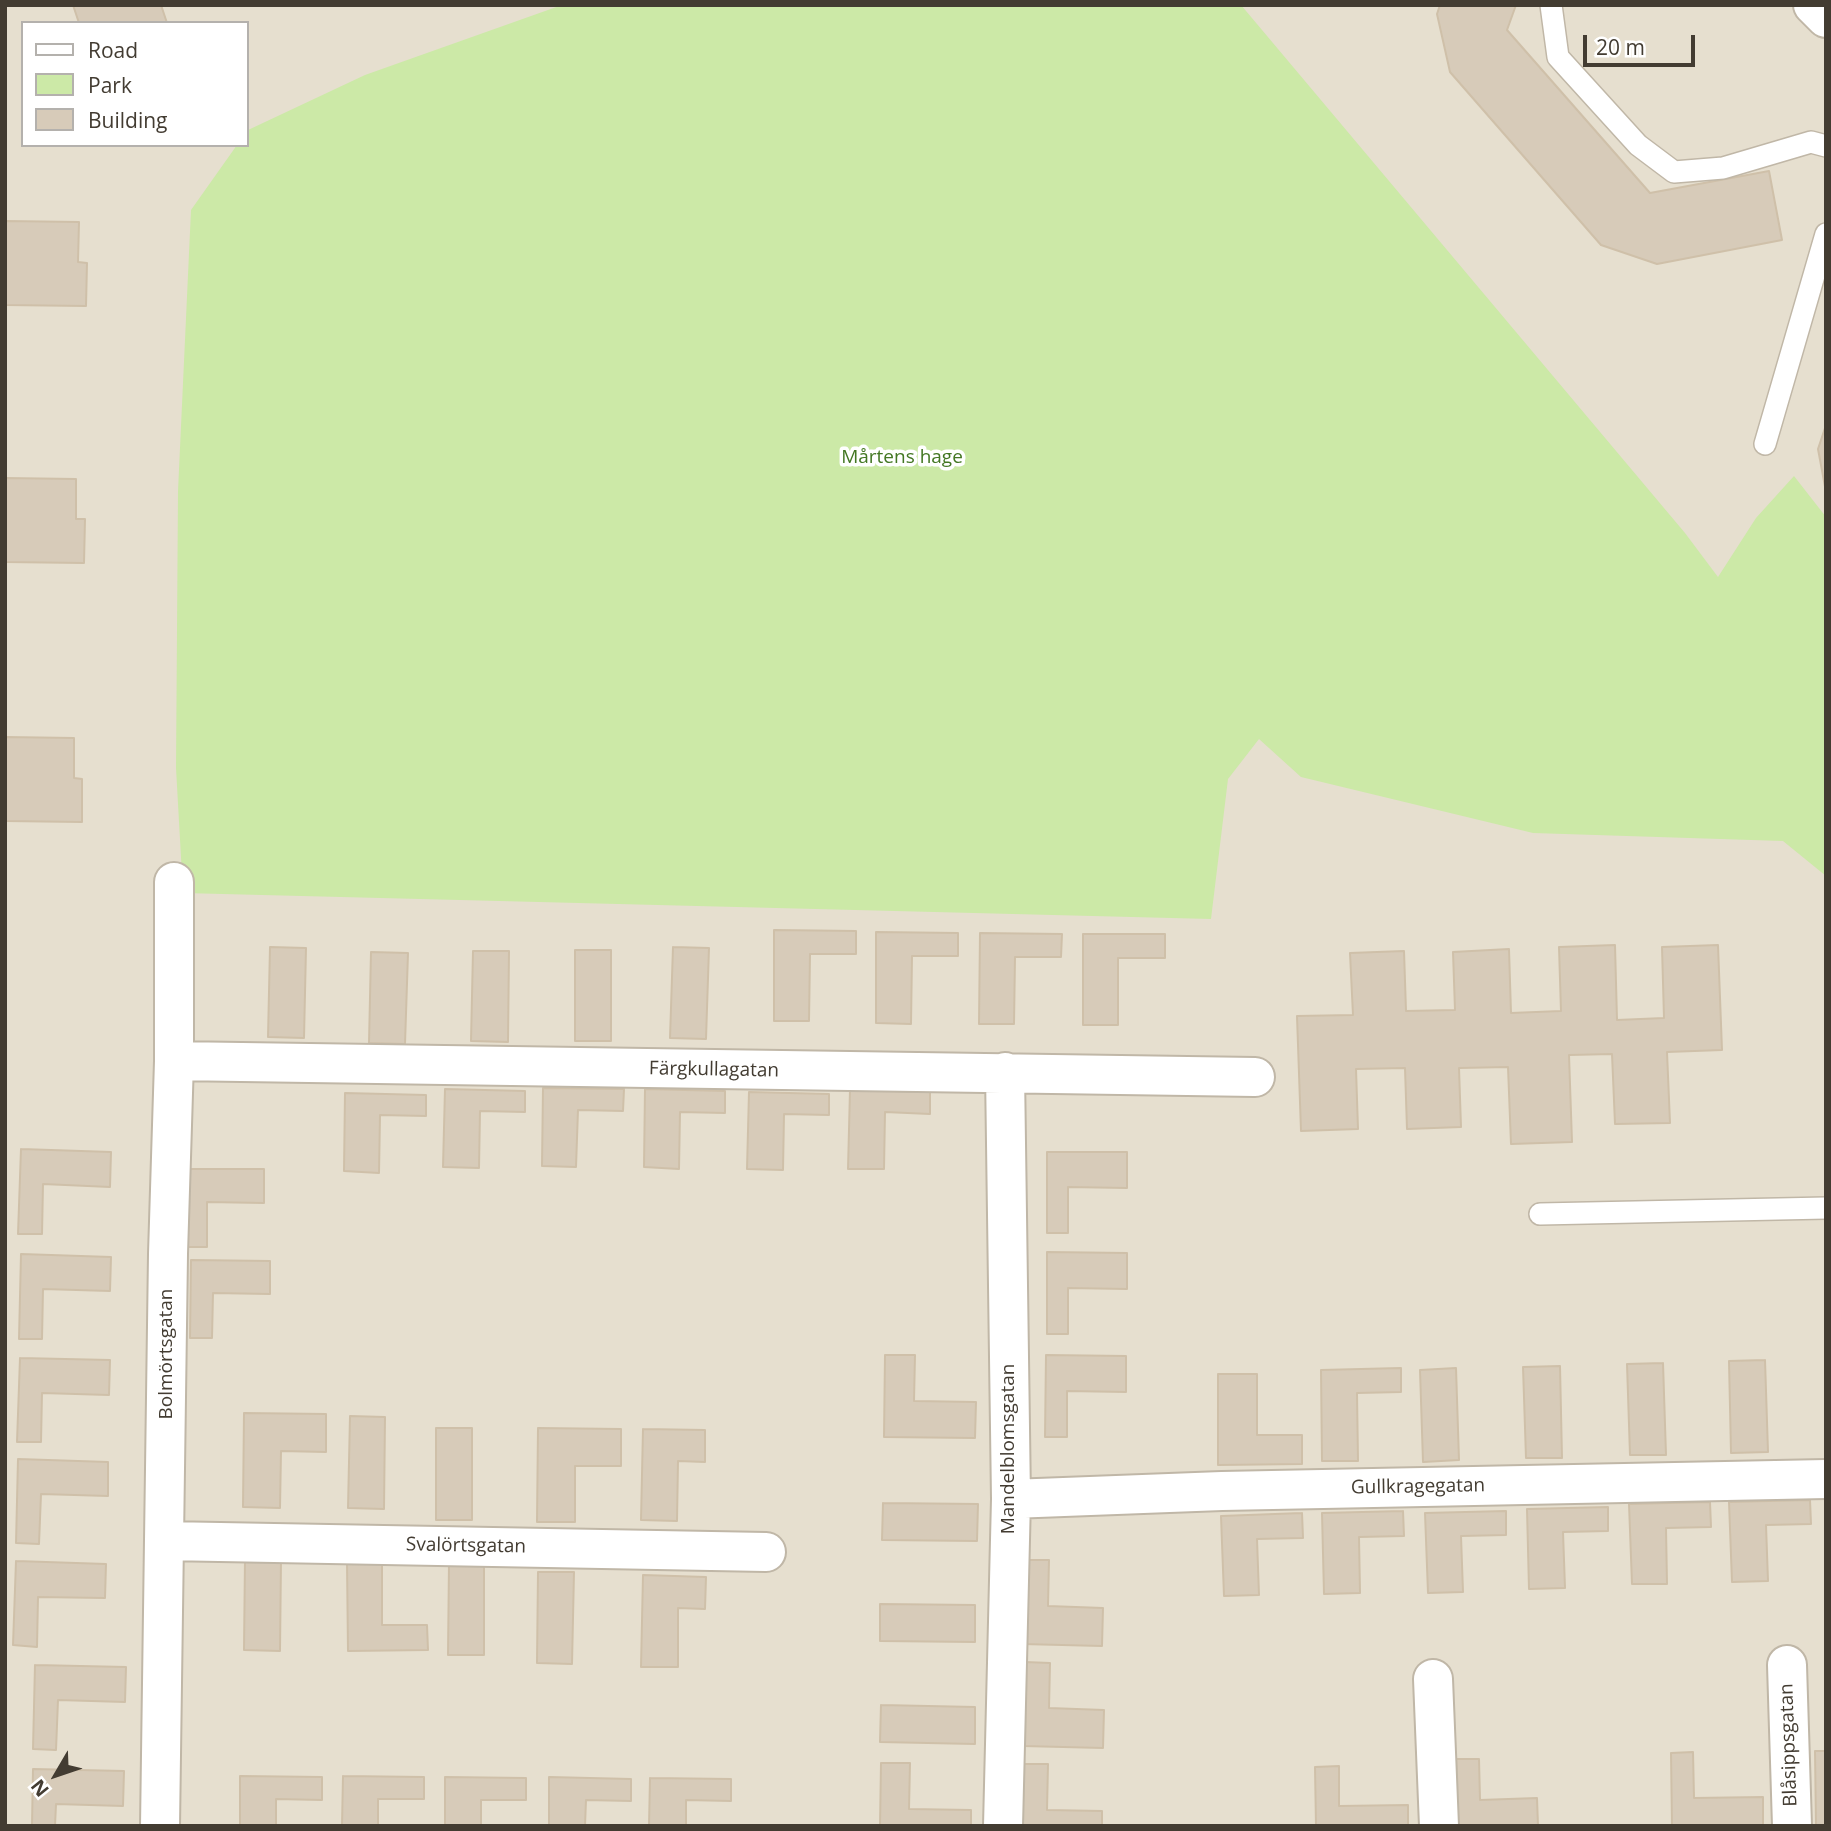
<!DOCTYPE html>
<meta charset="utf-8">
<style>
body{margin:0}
#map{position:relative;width:1831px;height:1831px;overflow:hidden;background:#f2ede1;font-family:"Open Sans",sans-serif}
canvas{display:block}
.frame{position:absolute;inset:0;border:7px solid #433c32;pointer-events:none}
.legend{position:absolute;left:21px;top:21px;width:228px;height:126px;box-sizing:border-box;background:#fff;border:2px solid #b4b1ad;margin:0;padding:9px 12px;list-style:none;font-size:21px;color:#433c32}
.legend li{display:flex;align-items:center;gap:14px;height:35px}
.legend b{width:35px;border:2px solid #b4b1ad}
.north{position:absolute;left:21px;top:1740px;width:70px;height:70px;-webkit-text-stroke:5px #fff;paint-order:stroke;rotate:231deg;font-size:19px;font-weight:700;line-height:28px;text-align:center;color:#433c32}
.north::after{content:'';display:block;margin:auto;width:24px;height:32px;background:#433c32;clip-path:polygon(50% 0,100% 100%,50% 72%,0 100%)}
.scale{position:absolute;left:1583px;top:35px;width:112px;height:32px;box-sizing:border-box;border:4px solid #433c32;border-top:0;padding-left:9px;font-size:21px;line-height:24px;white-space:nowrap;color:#433c32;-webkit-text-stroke:5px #fff;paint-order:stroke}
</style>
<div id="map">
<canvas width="1831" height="1831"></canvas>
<div class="frame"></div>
<ul class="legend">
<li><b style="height:9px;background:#fff"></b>Road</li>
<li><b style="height:19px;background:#cce9a7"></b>Park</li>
<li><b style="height:19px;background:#d7cbb9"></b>Building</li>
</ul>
<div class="north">N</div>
<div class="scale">20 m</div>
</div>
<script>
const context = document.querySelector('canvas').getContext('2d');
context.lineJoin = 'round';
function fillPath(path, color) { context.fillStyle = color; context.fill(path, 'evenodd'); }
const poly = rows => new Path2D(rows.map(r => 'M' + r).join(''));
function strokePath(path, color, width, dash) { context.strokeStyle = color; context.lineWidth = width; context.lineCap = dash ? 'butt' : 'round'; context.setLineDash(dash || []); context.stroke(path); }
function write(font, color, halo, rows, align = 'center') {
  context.font = font + ' "Open Sans",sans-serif'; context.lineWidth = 7; context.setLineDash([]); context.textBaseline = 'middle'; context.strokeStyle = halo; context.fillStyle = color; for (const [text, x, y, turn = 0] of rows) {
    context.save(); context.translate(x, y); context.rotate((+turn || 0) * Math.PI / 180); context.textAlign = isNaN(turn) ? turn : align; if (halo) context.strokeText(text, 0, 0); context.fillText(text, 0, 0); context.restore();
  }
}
fillPath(poly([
 [5,5,1826,5,1826,1826,5,1826],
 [23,23,247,23,247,145,23,145]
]), '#e6dfcf');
fillPath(poly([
 [562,5,1241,5,1685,533,1718,577,1756,518,1794,476,1826,517,1826,876,1783,841,1533,833,1301,777,1259,739,1228,779,1211,919,183,893,176,768,178,491,191,210,237,145,247,145,248,130,365,75]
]), '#cce9a7');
const building = poly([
 [73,5,161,5,167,23,79,23,73,5],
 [1440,5,1516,5,1507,30,1650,193,1769,171,1782,240,1657,264,1601,245,1450,72,1437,14,1440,5],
 [5,221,79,222,78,262,87,263,86,306,5,305,5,221],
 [1826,425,1826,492,1818,449,1826,425],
 [5,478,76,479,76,519,85,519,84,563,5,562,5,478],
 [5,737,74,738,74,778,82,779,82,822,5,821,5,737],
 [774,930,856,931,856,954,810,954,809,1021,774,1021,774,930],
 [876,932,958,933,958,956,912,956,911,1024,876,1023,876,932],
 [980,933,1062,934,1061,957,1015,957,1014,1024,979,1024,980,933],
 [1083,934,1165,934,1165,958,1118,958,1118,1025,1083,1025,1083,934],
 [1615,945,1617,1020,1664,1018,1662,947,1718,945,1722,1050,1667,1052,1670,1123,1615,1124,1612,1054,1569,1055,1572,1142,1511,1144,1508,1067,1459,1068,1461,1127,1407,1129,1405,1068,1356,1069,1358,1129,1301,1131,1297,1016,1353,1015,1350,953,1404,951,1406,1011,1455,1010,1453,952,1509,949,1511,1013,1561,1011,1559,947,1615,945],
 [270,947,306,948,304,1038,268,1037,270,947],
 [673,947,709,948,706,1039,670,1038,673,947],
 [575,950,611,950,611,1041,575,1041,575,950],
 [473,951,509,951,508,1042,471,1041,473,951],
 [371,952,408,953,405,1044,369,1043,371,952],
 [543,1088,624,1089,623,1111,578,1110,576,1167,542,1166,543,1088],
 [445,1089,525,1091,525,1112,480,1111,479,1168,443,1167,445,1089],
 [645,1089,725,1091,725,1113,680,1112,679,1169,644,1167,645,1089],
 [850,1090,930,1092,930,1114,885,1112,884,1169,848,1169,850,1090],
 [749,1092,829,1094,829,1115,784,1114,783,1170,747,1169,749,1092],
 [345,1093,426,1095,426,1116,380,1115,379,1173,344,1171,345,1093],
 [21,1149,111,1152,110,1187,43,1184,42,1234,18,1234,21,1149],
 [1047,1152,1127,1152,1127,1188,1068,1187,1068,1233,1047,1233,1047,1152],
 [185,1169,264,1169,264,1203,207,1202,207,1247,184,1247,185,1169],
 [1047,1252,1127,1253,1127,1289,1068,1288,1068,1334,1047,1334,1047,1252],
 [21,1254,111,1257,110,1291,43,1289,42,1339,19,1339,21,1254],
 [191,1260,270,1261,270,1294,213,1293,212,1338,190,1338,191,1260],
 [885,1355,915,1355,914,1401,976,1402,975,1438,884,1437,885,1355],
 [1046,1355,1126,1356,1126,1392,1067,1391,1067,1437,1045,1437,1046,1355],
 [20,1358,110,1360,109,1395,42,1393,41,1442,17,1442,20,1358],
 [1765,1360,1768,1452,1731,1453,1729,1361,1765,1360],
 [1663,1363,1666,1455,1630,1455,1627,1364,1663,1363],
 [1560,1366,1562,1458,1526,1458,1523,1367,1560,1366],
 [1401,1368,1401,1392,1357,1393,1358,1461,1322,1461,1321,1370,1401,1368],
 [1456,1368,1459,1460,1423,1462,1420,1370,1456,1368],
 [1218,1374,1257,1374,1257,1435,1302,1435,1302,1464,1218,1465,1218,1374],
 [244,1413,326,1414,326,1452,281,1451,280,1508,243,1507,244,1413],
 [350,1416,385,1417,384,1509,348,1508,350,1416],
 [436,1428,472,1428,472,1520,436,1520,436,1428],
 [538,1428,621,1429,621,1466,575,1466,575,1522,537,1522,538,1428],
 [643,1429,705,1430,705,1462,678,1461,677,1521,641,1520,643,1429],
 [18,1459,108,1462,108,1496,41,1494,39,1544,16,1543,18,1459],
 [1810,1500,1811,1524,1766,1525,1768,1581,1732,1582,1729,1502,1810,1500],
 [1710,1502,1711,1527,1666,1528,1667,1584,1632,1584,1629,1504,1710,1502],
 [883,1503,978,1504,977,1541,882,1540,883,1503],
 [1608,1507,1608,1531,1563,1532,1565,1588,1529,1589,1527,1509,1608,1507],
 [1403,1511,1404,1536,1359,1537,1360,1593,1324,1594,1322,1513,1403,1511],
 [1506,1511,1506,1535,1461,1536,1463,1592,1428,1593,1425,1513,1506,1511],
 [1302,1513,1303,1538,1257,1539,1259,1595,1224,1596,1221,1516,1302,1513],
 [245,1559,281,1559,280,1651,244,1650,245,1559],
 [1024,1560,1049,1560,1048,1606,1103,1608,1102,1646,1022,1644,1024,1560],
 [16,1561,106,1564,105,1598,38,1597,37,1647,13,1645,16,1561],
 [382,1561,382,1625,427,1625,428,1650,348,1651,347,1562,382,1561],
 [449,1563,484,1564,484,1655,448,1655,449,1563],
 [538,1572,574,1572,572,1664,537,1663,538,1572],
 [643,1575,706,1577,705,1609,678,1608,678,1667,641,1667,643,1575],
 [880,1604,975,1605,975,1642,880,1641,880,1604],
 [1025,1662,1050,1663,1049,1708,1104,1710,1103,1748,1023,1746,1025,1662],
 [35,1665,126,1667,125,1702,58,1700,56,1750,33,1749,35,1665],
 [881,1705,975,1707,975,1744,880,1742,881,1705],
 [1815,1751,1826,1751,1826,1826,1816,1826,1815,1751],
 [1693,1752,1694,1798,1763,1797,1763,1826,1672,1826,1671,1753,1693,1752],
 [1456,1759,1479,1759,1480,1800,1537,1798,1538,1826,1458,1826,1456,1759],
 [881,1763,910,1763,909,1809,971,1810,971,1826,880,1826,881,1763],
 [1023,1764,1048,1764,1047,1810,1102,1811,1102,1826,1022,1826,1023,1764],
 [1339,1766,1339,1806,1408,1805,1408,1826,1316,1826,1315,1767,1339,1766],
 [33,1769,124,1771,123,1806,56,1804,55,1826,32,1826,33,1769],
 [240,1776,322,1777,322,1800,276,1799,276,1826,240,1826,240,1776],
 [343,1776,424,1777,424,1799,378,1799,378,1826,342,1826,343,1776],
 [445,1777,526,1778,526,1800,481,1800,481,1826,445,1826,445,1777],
 [549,1777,631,1779,631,1801,586,1800,585,1826,549,1826,549,1777],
 [650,1778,731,1779,731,1801,686,1800,686,1826,649,1826,650,1778]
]);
fillPath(building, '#d7cbb9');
strokePath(building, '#cfc0a9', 2);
const service = poly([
 [1551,5,1558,57,1638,145,1674,172,1723,168,1811,142,1826,146],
 [1765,444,1826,234],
 [1540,1214,1826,1208]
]);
const minor = poly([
 [1813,5,1826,18],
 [174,1061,1255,1077],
 [1011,1499,1222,1491,1826,1479],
 [165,1541,766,1552],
 [1787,1665,1792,1826],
 [1433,1679,1439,1826],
 [160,1826,168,1254,174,1061,174,882],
 [1003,1826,1011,1499,1005,1072]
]);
strokePath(service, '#c0b7a7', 24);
strokePath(minor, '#c0b7a7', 42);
strokePath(service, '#fff', 21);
strokePath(minor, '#fff', 38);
write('19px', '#437723', '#fff', [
 ["Mårtens hage",902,458]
]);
write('19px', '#433c32', '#fff', [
 ["Färgkullagatan",714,1070,1],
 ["Bolmörtsgatan",167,1354,-90],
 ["Mandelblomsgatan",1009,1449,-90],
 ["Gullkragegatan",1418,1487,-1],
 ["Svalörtsgatan",466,1546,1],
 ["Blåsippsgatan",1789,1745,-92]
]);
</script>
